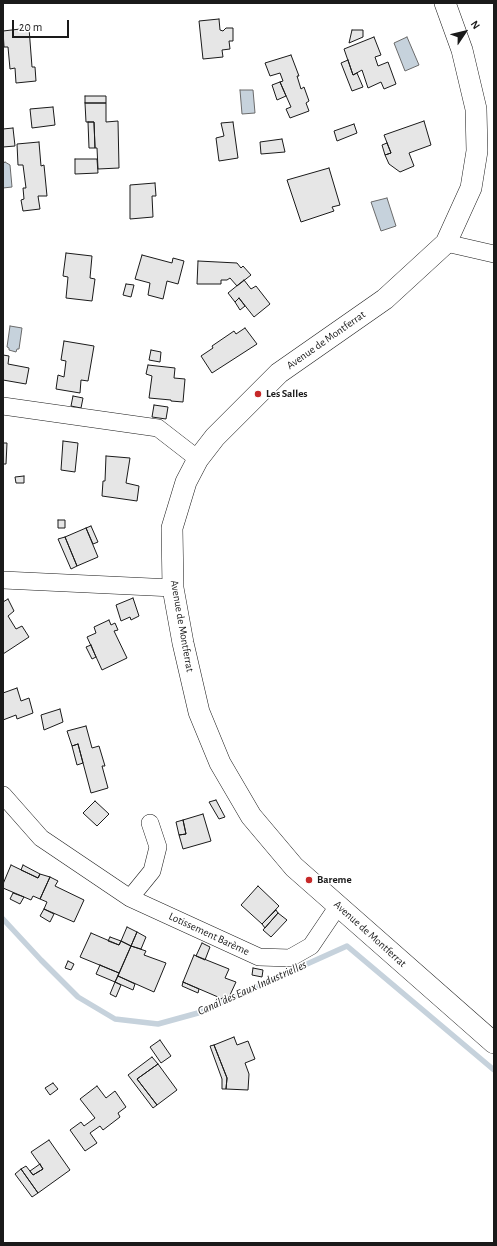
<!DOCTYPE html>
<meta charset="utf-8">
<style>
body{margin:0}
#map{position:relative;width:497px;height:1246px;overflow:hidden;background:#fff;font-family:"Alegreya Sans",sans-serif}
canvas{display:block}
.frame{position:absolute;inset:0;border:4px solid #1a1a1a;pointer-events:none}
.north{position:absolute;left:445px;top:12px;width:40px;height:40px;-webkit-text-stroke:3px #fff;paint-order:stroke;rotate:55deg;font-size:11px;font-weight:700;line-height:16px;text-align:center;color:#1a1a1a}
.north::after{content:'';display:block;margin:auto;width:14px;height:18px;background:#1a1a1a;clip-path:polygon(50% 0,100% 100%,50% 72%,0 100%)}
.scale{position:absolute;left:12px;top:20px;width:57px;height:18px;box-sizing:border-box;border:2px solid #1a1a1a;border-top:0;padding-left:5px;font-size:12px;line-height:14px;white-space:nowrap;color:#1a1a1a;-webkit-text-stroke:3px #fff;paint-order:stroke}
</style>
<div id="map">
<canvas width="497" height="1246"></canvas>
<div class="frame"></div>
<div class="north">N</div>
<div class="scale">20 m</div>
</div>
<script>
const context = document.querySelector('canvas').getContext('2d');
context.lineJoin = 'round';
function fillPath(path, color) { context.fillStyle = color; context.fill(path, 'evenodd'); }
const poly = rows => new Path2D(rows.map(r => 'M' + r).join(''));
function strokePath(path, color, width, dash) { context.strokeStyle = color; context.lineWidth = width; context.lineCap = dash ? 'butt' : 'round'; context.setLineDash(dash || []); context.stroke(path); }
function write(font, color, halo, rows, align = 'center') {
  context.font = font + ' "Alegreya Sans",sans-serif'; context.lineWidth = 3; context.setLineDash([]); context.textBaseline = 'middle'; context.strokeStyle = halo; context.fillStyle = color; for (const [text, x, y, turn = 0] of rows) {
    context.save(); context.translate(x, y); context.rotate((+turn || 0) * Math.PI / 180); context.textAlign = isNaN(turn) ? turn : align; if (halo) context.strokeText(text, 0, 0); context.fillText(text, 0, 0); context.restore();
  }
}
const water = poly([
 [407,37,419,65,405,71,394,43,407,37],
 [240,90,253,90,255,113,242,114,240,90],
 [5,162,10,165,12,187,3,188,3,164,5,162],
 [387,198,396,226,381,231,371,202,387,198],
 [10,326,22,328,19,349,17,349,16,352,9,350,9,348,7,347,10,326]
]);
fillPath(water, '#c6d2dc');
strokePath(water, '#6a6a6a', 1);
strokePath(poly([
 [3,919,41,960,78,997,115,1019,158,1024,198,1013,347,946,494,1070]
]), '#c6d2dc', 5.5);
const building = poly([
 [219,19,220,30,223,31,226,28,233,28,233,41,229,41,230,49,222,50,223,57,203,59,199,21,219,19],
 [29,28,32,67,35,67,36,81,16,83,15,68,10,69,8,47,4,47,3,31,29,28],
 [352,30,363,30,363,37,349,43,352,30],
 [374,37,381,55,375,57,378,66,388,62,396,84,384,89,381,82,368,88,362,70,353,75,344,49,374,37],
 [291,55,299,76,297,76,301,89,304,87,309,101,306,103,309,111,290,118,286,109,291,107,280,82,283,81,280,73,270,76,265,63,291,55],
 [348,60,353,75,357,73,363,87,352,91,341,63,348,60],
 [280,82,286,96,277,100,272,85,280,82],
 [85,96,106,96,106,103,85,103,85,96],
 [85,103,106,103,106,122,118,121,119,168,98,169,97,148,95,148,94,122,86,122,85,103],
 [53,107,55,125,32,128,30,109,53,107],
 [424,121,431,145,409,153,414,166,400,172,389,164,385,155,391,153,384,135,424,121],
 [88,122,94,122,95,148,89,148,88,122],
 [233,122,238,158,219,161,216,138,224,136,221,123,233,122],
 [354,124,357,133,337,141,334,131,354,124],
 [13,128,15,146,3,147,3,129,13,128],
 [282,139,285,152,261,154,260,142,282,139],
 [39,142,41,166,44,165,47,196,38,196,40,209,23,211,21,200,24,199,23,188,26,188,23,165,18,165,17,144,39,142],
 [387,143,391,153,385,155,382,145,387,143],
 [75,159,97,159,98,173,75,174,75,159],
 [329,168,340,205,332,207,334,211,301,222,287,180,329,168],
 [155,183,156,196,152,196,153,217,130,219,130,185,155,183],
 [66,253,92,256,90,278,95,279,92,301,66,298,68,277,63,276,66,253],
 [142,255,172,263,173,258,184,261,178,284,167,281,163,299,148,295,150,283,135,279,142,255],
 [198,261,237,263,241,268,243,266,251,275,237,286,230,278,227,280,221,280,221,284,197,284,198,261],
 [244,280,251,289,256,286,270,304,254,317,239,298,235,302,228,293,244,280],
 [126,284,134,285,131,297,123,295,126,284],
 [239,298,245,306,240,310,235,302,239,298],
 [245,328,257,344,212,373,201,356,213,348,212,346,234,331,236,334,245,328],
 [64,341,94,346,88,381,81,380,80,393,56,389,58,375,64,377,66,361,61,360,64,341],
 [151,350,161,352,160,362,149,360,151,350],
 [3,355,9,356,8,364,29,368,26,384,3,380,3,355],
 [148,365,175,368,174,378,185,379,183,402,171,401,171,400,149,398,152,376,146,374,148,365],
 [73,396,83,398,81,408,71,406,73,396],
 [154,405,168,407,166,419,152,417,154,405],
 [63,441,78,443,75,472,61,470,63,441],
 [3,443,7,443,6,464,3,464,3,443],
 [106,456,130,458,126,483,139,486,137,501,102,496,103,481,105,481,106,456],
 [24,476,24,483,16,483,15,477,24,476],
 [58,520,65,520,65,528,58,528,58,520],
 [91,526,98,542,93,544,86,528,91,526],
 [86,528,98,557,77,566,65,537,86,528],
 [65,537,77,566,71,569,58,539,65,537],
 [133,598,139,616,131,620,130,617,121,621,116,605,133,598],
 [8,599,14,611,8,616,16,629,22,626,29,637,3,654,3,602,8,599],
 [109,620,111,625,115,623,118,630,114,631,127,658,102,670,87,637,96,633,94,627,109,620],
 [91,645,96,657,92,659,86,647,91,645],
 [17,688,21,701,29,698,33,713,17,719,16,715,3,720,3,693,17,688],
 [60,709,63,722,44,730,41,715,60,709],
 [86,726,92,748,99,746,105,766,102,766,108,788,91,793,78,744,72,746,67,731,86,726],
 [78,744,83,763,77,765,72,746,78,744],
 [216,800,225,817,219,819,209,802,216,800],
 [95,801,109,814,97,826,83,813,95,801],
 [203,814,211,841,183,849,179,835,186,834,183,820,203,814],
 [183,820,186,834,179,835,176,822,183,820],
 [11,865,38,878,40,874,50,877,40,899,33,896,31,900,3,888,3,884,11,865],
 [23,865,40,874,38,878,21,870,23,865],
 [50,877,58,881,55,886,84,900,74,922,44,909,47,902,40,899,50,877],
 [258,886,279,906,262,924,241,905,258,886],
 [13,893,24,897,20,904,10,899,13,893],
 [44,909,54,914,50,922,40,916,44,909],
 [276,910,278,913,265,928,262,924,276,910],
 [278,913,287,920,271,937,263,930,278,913],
 [127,927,137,932,131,946,121,941,127,927],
 [137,932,146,937,141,949,131,946,137,932],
 [91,933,119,945,121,941,131,946,119,973,80,957,91,933],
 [110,937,121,941,119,945,108,941,110,937],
 [202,943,210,947,205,960,196,956,202,943],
 [131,946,146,951,144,955,166,963,154,992,118,976,131,946],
 [194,955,229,969,225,978,236,982,230,995,216,1001,218,997,183,982,194,955],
 [68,961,74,964,71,970,65,968,68,961],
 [100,965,119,973,115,982,96,974,100,965],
 [253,968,263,970,262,977,252,975,253,968],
 [118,976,135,984,133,990,115,982,118,976],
 [115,982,121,985,116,997,110,994,115,982],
 [183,982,199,989,198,993,182,986,183,982],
 [234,1037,237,1045,248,1041,255,1059,245,1063,249,1074,248,1090,226,1089,227,1078,214,1045,234,1037],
 [160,1040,171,1056,161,1063,150,1047,160,1040],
 [214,1045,227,1078,226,1089,222,1089,222,1079,210,1046,214,1045],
 [152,1057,158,1064,137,1079,157,1105,153,1108,128,1075,152,1057],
 [158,1064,177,1090,157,1105,137,1079,158,1064],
 [53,1083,58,1089,50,1095,45,1088,53,1083],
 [97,1086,106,1098,115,1091,126,1107,118,1113,120,1117,103,1130,100,1126,90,1133,97,1143,85,1151,70,1130,81,1122,84,1126,95,1118,80,1099,97,1086],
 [49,1140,70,1170,38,1193,21,1169,26,1166,33,1175,43,1169,31,1152,49,1140],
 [40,1164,43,1169,33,1175,30,1171,40,1164],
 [21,1169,38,1193,32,1197,15,1174,21,1169]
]);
fillPath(building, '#e6e6e6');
strokePath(building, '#1a1a1a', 1);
const minor = poly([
 [446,243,494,254],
 [3,406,158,428,198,459],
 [3,580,173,588],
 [3,795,41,838,130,898,259,957,290,958,311,946,338,906],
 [130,898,152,871,158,847,150,823]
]);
const tertiary = poly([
 [445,3,462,50,476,109,477,151,471,188,446,243,385,299,279,373,215,437,198,459,186,482,172,528,173,588,183,643,199,712,220,763,251,816,294,867,494,1043]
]);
strokePath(minor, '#1a1a1a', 18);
strokePath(tertiary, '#1a1a1a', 22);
strokePath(minor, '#fff', 17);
strokePath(tertiary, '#fff', 21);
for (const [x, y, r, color] of [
 [258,394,4,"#c62828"],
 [309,880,4,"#c62828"]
]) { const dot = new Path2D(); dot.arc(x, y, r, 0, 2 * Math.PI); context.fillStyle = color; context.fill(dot); strokePath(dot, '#fff', 1.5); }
write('11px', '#1a1a1a', '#fff', [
 ["Avenue de Montferrat",326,340,-35],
 ["Avenue de Montferrat",182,626,80],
 ["Lotissement Barème",209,934,25],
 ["Avenue de Montferrat",370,934,42]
]);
write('bold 11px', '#1a1a1a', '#fff', [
 ["Les Salles",266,394],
 ["Bareme",317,880]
], 'left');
write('italic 12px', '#1a1a1a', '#fff', [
 ["Canal des Eaux Industrielles",252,988,-24]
]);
</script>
